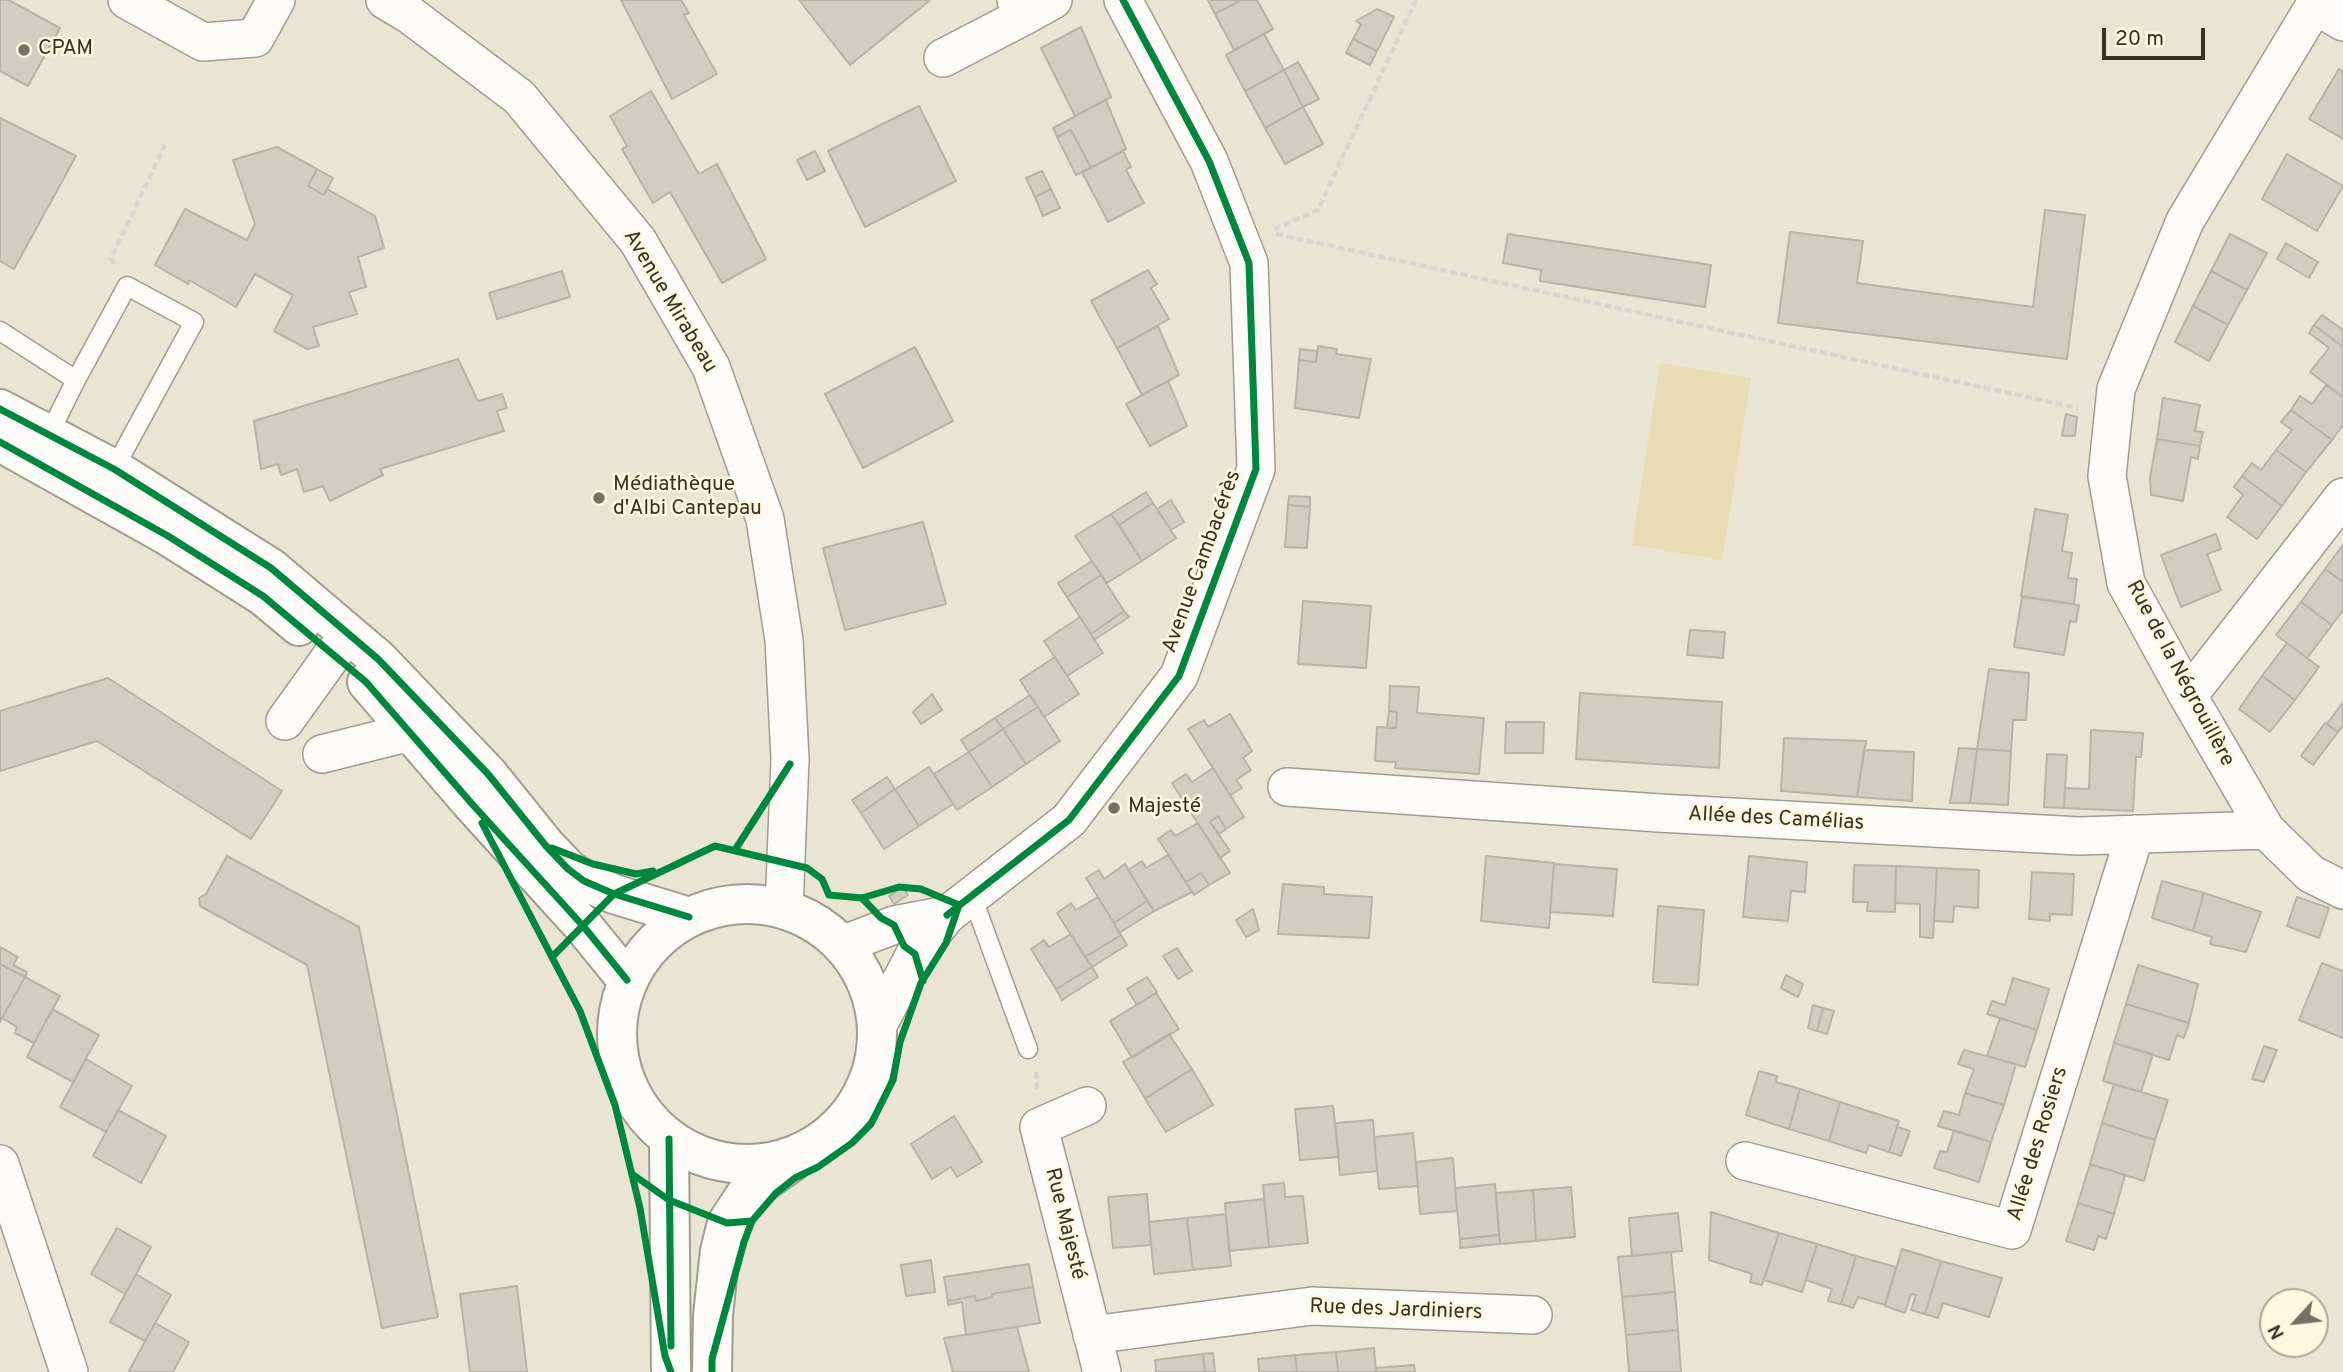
<!DOCTYPE html>
<meta charset="utf-8">
<style>
body{margin:0}
#map{position:relative;width:2343px;height:1372px;overflow:hidden;background:#eae5d3;font-family:Overpass,sans-serif}
canvas{display:block}
.north{position:absolute;left:2259px;top:1288px;width:70px;height:70px;box-sizing:border-box;background:#fff7de;border:2px solid #aea894;border-radius:50%;rotate:243deg;font-size:19px;font-weight:700;line-height:28px;text-align:center;color:#353226}
.north::after{content:'';display:block;margin:auto;width:24px;height:32px;background:#747163;clip-path:polygon(50% 0,100% 100%,50% 72%,0 100%)}
.scale{position:absolute;left:2102px;top:28px;width:103px;height:32px;box-sizing:border-box;border:4px solid #353226;border-top:0;padding-left:9px;font-size:21px;line-height:24px;white-space:nowrap;color:#353226;-webkit-text-stroke:5px #fff7de;paint-order:stroke}
</style>
<div id="map">
<canvas width="2343" height="1372"></canvas>
<div class="north">N</div>
<div class="scale">20 m</div>
</div>
<script>
const context = document.querySelector('canvas').getContext('2d');
context.lineJoin = 'round';
function fillPath(path, color) { context.fillStyle = color; context.fill(path, 'evenodd'); }
const poly = rows => new Path2D(rows.map(r => 'M' + r).join(''));
function strokePath(path, color, width, dash) { context.strokeStyle = color; context.lineWidth = width; context.lineCap = dash ? 'butt' : 'round'; context.setLineDash(dash || []); context.stroke(path); }
function write(font, color, halo, rows, align = 'center') {
  context.font = font + ' Overpass,sans-serif'; context.lineWidth = 5; context.setLineDash([]); context.textBaseline = 'middle'; context.strokeStyle = halo; context.fillStyle = color; for (const [text, x, y, turn = 0] of rows) {
    context.save(); context.translate(x, y); context.rotate((+turn || 0) * Math.PI / 180); context.textAlign = isNaN(turn) ? turn : align; if (halo) context.strokeText(text, 0, 0); context.fillText(text, 0, 0); context.restore();
  }
}
fillPath(poly([
 [1660,363,1751,378,1722,560,1632,545]
]), '#e7dcb4');
const building = poly([
 [0,0,9,0,60,28,28,86,0,71,0,0],
 [621,0,681,0,689,13,684,15,717,74,672,99,621,0],
 [799,0,928,0,929,1,850,65,799,0],
 [1208,0,1241,0,1215,14,1208,0],
 [1241,0,1257,0,1273,29,1234,50,1215,14,1241,0],
 [1377,9,1394,17,1377,51,1353,39,1361,24,1356,21,1377,9],
 [1081,27,1111,97,1075,116,1041,48,1081,27],
 [1264,34,1284,70,1245,91,1226,55,1264,34],
 [1353,39,1377,51,1370,65,1346,53,1353,39],
 [1298,62,1319,99,1303,107,1284,70,1298,62],
 [2339,69,2343,72,2343,139,2309,119,2339,69],
 [1284,70,1303,107,1265,128,1245,91,1284,70],
 [651,91,699,174,717,164,766,259,722,283,670,192,653,203,622,149,627,146,610,116,651,91],
 [1106,100,1126,149,1091,168,1071,130,1057,137,1053,128,1106,100],
 [919,106,956,181,865,227,828,151,919,106],
 [1303,107,1323,144,1285,164,1265,128,1303,107],
 [0,118,76,156,14,269,0,261,0,118],
 [1071,130,1091,168,1076,175,1057,137,1071,130],
 [277,147,317,169,308,186,324,195,327,189,375,216,384,248,358,257,366,287,349,292,357,314,313,327,319,346,307,349,274,331,293,295,255,274,236,307,189,280,188,284,155,265,185,209,247,240,255,224,233,160,277,147],
 [815,151,825,171,807,180,797,160,815,151],
 [1123,151,1131,167,1126,170,1144,203,1108,222,1082,172,1123,151],
 [2287,154,2343,186,2317,231,2262,199,2287,154],
 [317,169,333,178,324,195,308,186,317,169],
 [1042,171,1051,189,1035,197,1026,178,1042,171],
 [1051,189,1060,208,1043,216,1035,197,1051,189],
 [2045,210,2085,215,2067,359,1778,323,1790,232,1863,241,1857,283,2033,307,2045,210],
 [1508,234,1711,265,1705,307,1540,281,1541,270,1503,263,1508,234],
 [2230,234,2267,253,2247,290,2211,271,2230,234],
 [2286,243,2318,262,2309,278,2277,259,2286,243],
 [1148,270,1157,284,1151,288,1169,319,1117,348,1091,301,1148,270],
 [562,271,570,297,497,319,489,293,562,271],
 [2211,271,2247,290,2228,325,2193,306,2211,271],
 [2193,306,2228,325,2209,361,2175,342,2193,306],
 [2322,315,2343,330,2343,347,2314,325,2322,315],
 [2314,325,2343,347,2343,397,2310,372,2329,348,2309,333,2314,325],
 [1158,326,1179,375,1142,395,1117,348,1158,326],
 [1318,346,1337,349,1336,354,1371,359,1359,418,1295,408,1299,360,1316,362,1318,346],
 [915,347,953,421,863,468,825,394,915,347],
 [1300,349,1317,351,1316,362,1299,360,1300,349],
 [458,359,478,401,502,394,507,408,497,411,504,431,380,469,383,475,330,501,323,486,304,492,297,469,281,475,278,464,261,469,254,421,458,359],
 [1168,381,1187,426,1150,446,1126,404,1168,381],
 [2326,385,2343,397,2343,425,2332,440,2291,410,2300,396,2312,404,2326,385],
 [2163,398,2200,405,2195,431,2203,432,2200,446,2157,439,2163,398],
 [2291,410,2332,440,2306,472,2276,450,2292,430,2281,422,2291,410],
 [2066,414,2077,417,2075,436,2062,436,2066,414],
 [2157,439,2200,446,2198,459,2191,457,2183,501,2151,495,2150,478,2157,439],
 [2276,450,2306,472,2282,506,2242,476,2252,463,2261,470,2276,450],
 [2242,476,2282,506,2257,539,2227,517,2243,495,2234,487,2242,476],
 [1146,492,1153,503,1119,525,1111,514,1146,492],
 [1289,496,1310,497,1310,507,1288,505,1289,496],
 [1171,500,1184,522,1171,530,1157,509,1171,500],
 [1153,503,1176,538,1142,561,1119,525,1153,503],
 [1288,505,1310,507,1307,548,1285,547,1288,505],
 [2035,509,2068,515,2062,551,2072,553,2068,578,2077,579,2074,604,2021,596,2035,509],
 [1111,514,1142,561,1107,583,1075,536,1111,514],
 [923,522,946,604,845,630,823,548,923,522],
 [2216,534,2221,549,2207,554,2221,590,2181,607,2161,555,2216,534],
 [2343,545,2343,582,2325,569,2343,545],
 [1092,561,1101,575,1067,597,1058,583,1092,561],
 [2325,569,2343,582,2343,610,2332,625,2301,602,2325,569],
 [1101,575,1124,611,1091,634,1067,597,1101,575],
 [2022,597,2079,605,2076,622,2070,621,2064,655,2014,647,2022,597],
 [1303,601,1371,606,1366,668,1298,664,1303,601],
 [2301,602,2332,625,2307,658,2276,635,2301,602],
 [1124,611,1129,617,1094,640,1091,634,1124,611],
 [1080,617,1103,653,1067,676,1044,641,1080,617],
 [1690,630,1725,632,1723,658,1687,655,1690,630],
 [2287,643,2319,667,2295,700,2262,676,2287,643],
 [1055,657,1079,694,1044,717,1020,680,1055,657],
 [1989,669,2029,673,2026,720,2013,720,2011,751,1977,749,1989,669],
 [2262,676,2295,700,2270,732,2239,709,2262,676],
 [108,678,282,791,251,839,97,741,0,771,0,711,108,678],
 [1390,686,1419,687,1417,713,1484,718,1479,774,1395,768,1396,762,1375,761,1377,727,1396,728,1397,712,1389,711,1390,686],
 [1580,693,1722,702,1719,768,1576,759,1580,693],
 [932,694,942,710,921,724,913,712,932,694],
 [1030,695,1038,707,1003,729,995,718,1030,695],
 [2343,702,2343,726,2338,732,2327,724,2343,702],
 [1038,707,1060,741,1026,764,1003,729,1038,707],
 [1389,711,1397,712,1396,728,1387,728,1389,711],
 [1230,714,1252,751,1243,758,1251,770,1236,780,1242,788,1230,795,1188,729,1204,720,1208,727,1230,714],
 [995,718,1003,729,969,752,961,740,995,718],
 [1506,722,1544,722,1543,753,1505,753,1506,722],
 [2325,723,2338,732,2313,765,2301,756,2325,723],
 [1003,729,1026,764,992,787,969,752,1003,729],
 [2091,730,2143,733,2141,757,2136,757,2133,811,2064,808,2065,788,2089,789,2091,730],
 [1784,738,1866,741,1857,797,1781,791,1784,738],
 [1959,748,1977,749,1970,803,1950,803,1959,748],
 [1977,749,2011,751,2008,805,1970,803,1977,749],
 [1864,750,1914,752,1912,801,1857,797,1864,750],
 [969,752,992,787,957,810,934,774,969,752],
 [2047,754,2067,755,2064,808,2044,807,2047,754],
 [929,767,953,804,919,826,895,789,929,767],
 [1213,768,1244,817,1226,829,1218,816,1210,822,1230,851,1220,858,1172,783,1186,774,1192,782,1213,768],
 [887,777,895,789,861,813,852,800,887,777],
 [895,789,919,826,884,849,861,813,895,789],
 [1218,816,1226,829,1219,834,1210,822,1218,816],
 [1198,823,1230,873,1209,885,1201,873,1186,882,1158,839,1171,830,1175,836,1198,823],
 [1168,855,1192,892,1154,911,1128,870,1142,861,1146,868,1168,855],
 [227,856,359,927,438,1317,382,1328,307,965,200,906,199,898,206,894,227,856],
 [1486,856,1554,863,1549,928,1481,921,1486,856],
 [1749,856,1807,862,1805,892,1791,891,1788,921,1743,917,1749,856],
 [1125,864,1147,901,1114,923,1086,878,1099,870,1104,879,1125,864],
 [1554,864,1617,869,1613,916,1550,912,1554,864],
 [1854,865,1896,866,1895,912,1867,911,1868,902,1853,902,1854,865],
 [1896,866,1937,868,1933,938,1920,937,1920,904,1895,903,1896,866],
 [1937,868,1979,870,1978,908,1954,906,1953,922,1934,921,1937,868],
 [2032,872,2074,874,2072,915,2050,914,2050,921,2029,919,2032,872],
 [1201,873,1209,885,1194,895,1186,882,1201,873],
 [2162,881,2204,893,2193,931,2152,918,2162,881],
 [1283,884,1324,887,1324,894,1372,897,1369,938,1278,934,1283,884],
 [903,887,908,895,894,904,889,896,903,887],
 [2204,893,2261,912,2246,952,2210,944,2212,937,2193,931,2204,893],
 [1098,897,1121,935,1085,957,1057,913,1071,903,1076,910,1098,897],
 [2297,897,2329,908,2319,938,2287,926,2297,897],
 [1147,901,1154,911,1119,933,1114,923,1147,901],
 [1658,906,1704,910,1698,985,1653,982,1658,906],
 [1253,909,1259,930,1246,937,1236,920,1253,909],
 [1071,934,1092,967,1056,989,1031,949,1044,940,1049,947,1071,934],
 [1121,935,1127,945,1092,967,1085,957,1121,935],
 [0,947,18,957,13,965,27,972,25,977,0,964,0,947],
 [1177,948,1192,971,1178,979,1163,956,1177,948],
 [2322,963,2343,971,2343,1038,2299,1020,2322,963],
 [0,964,25,977,0,1022,0,964],
 [2138,965,2198,984,2189,1023,2126,1004,2138,965],
 [1092,967,1098,977,1062,1000,1056,989,1092,967],
 [1786,975,1803,984,1798,997,1781,988,1786,975],
 [25,977,60,996,34,1043,15,1033,17,1027,2,1018,25,977],
 [1147,977,1157,992,1137,1005,1127,989,1147,977],
 [2013,978,2049,989,2037,1030,1987,1014,1992,1001,2005,1005,2013,978],
 [1156,993,1179,1029,1132,1058,1110,1021,1156,993],
 [2126,1004,2189,1023,2184,1038,2177,1035,2169,1060,2114,1043,2126,1004],
 [1813,1005,1823,1008,1817,1031,1808,1028,1813,1005],
 [1823,1008,1834,1011,1827,1034,1817,1031,1823,1008],
 [52,1009,99,1035,73,1082,27,1057,52,1009],
 [2000,1018,2037,1030,2025,1067,1987,1056,2000,1018],
 [1169,1034,1192,1069,1145,1098,1123,1062,1169,1034],
 [2114,1043,2153,1054,2141,1092,2103,1081,2114,1043],
 [2264,1046,2277,1050,2264,1082,2252,1079,2264,1046],
 [1964,1050,2016,1064,2004,1105,1965,1093,1974,1069,1958,1064,1964,1050],
 [86,1059,132,1086,106,1132,60,1107,86,1059],
 [1192,1069,1213,1105,1166,1132,1145,1099,1192,1069],
 [1759,1071,1777,1076,1776,1082,1800,1089,1789,1129,1746,1115,1759,1071],
 [2114,1084,2168,1100,2155,1140,2102,1123,2114,1084],
 [1800,1089,1840,1102,1829,1141,1789,1129,1800,1089],
 [1965,1093,2004,1105,1991,1142,1938,1126,1944,1111,1959,1115,1965,1093],
 [1840,1102,1899,1121,1889,1152,1869,1145,1866,1153,1829,1141,1840,1102],
 [1333,1106,1339,1157,1300,1160,1295,1109,1333,1106],
 [118,1110,166,1136,141,1183,93,1156,118,1110],
 [954,1116,982,1162,957,1177,951,1167,932,1179,911,1144,954,1116],
 [1373,1120,1377,1171,1340,1175,1335,1123,1373,1120],
 [2102,1123,2155,1140,2144,1181,2090,1164,2102,1123],
 [1897,1127,1910,1131,1901,1156,1889,1152,1897,1127],
 [1954,1130,1991,1142,1979,1182,1934,1168,1940,1151,1947,1152,1954,1130],
 [1413,1133,1418,1186,1379,1189,1374,1137,1413,1133],
 [1453,1158,1457,1211,1420,1214,1416,1162,1453,1158],
 [2090,1164,2125,1175,2114,1214,2078,1203,2090,1164],
 [1284,1183,1285,1197,1303,1196,1308,1243,1269,1247,1263,1185,1284,1183],
 [1495,1184,1499,1235,1460,1239,1455,1188,1495,1184],
 [1571,1187,1575,1237,1536,1241,1533,1190,1571,1187],
 [1533,1190,1536,1241,1500,1244,1496,1193,1533,1190],
 [1147,1194,1151,1245,1113,1248,1108,1197,1147,1194],
 [1264,1199,1269,1247,1229,1251,1225,1203,1264,1199],
 [2078,1203,2114,1214,2106,1239,2098,1236,2094,1250,2066,1241,2078,1203],
 [1711,1212,1779,1233,1762,1285,1750,1282,1752,1274,1709,1260,1711,1212],
 [1678,1213,1682,1251,1632,1256,1629,1218,1678,1213],
 [1226,1214,1231,1266,1193,1270,1187,1218,1226,1214],
 [1187,1218,1193,1270,1154,1274,1149,1222,1187,1218],
 [117,1228,151,1247,125,1294,91,1274,117,1228],
 [1779,1233,1817,1244,1802,1292,1764,1280,1779,1233],
 [1499,1235,1500,1244,1460,1248,1460,1239,1499,1235],
 [1817,1244,1856,1256,1841,1304,1828,1301,1832,1289,1806,1280,1817,1244],
 [1902,1249,1941,1261,1925,1314,1911,1310,1916,1295,1911,1294,1905,1313,1885,1306,1902,1249],
 [1671,1252,1675,1292,1622,1297,1618,1257,1671,1252],
 [1856,1256,1896,1267,1885,1305,1858,1297,1853,1308,1841,1304,1856,1256],
 [931,1260,935,1292,906,1296,901,1265,931,1260],
 [1941,1261,2002,1278,1989,1317,1943,1303,1938,1318,1925,1314,1941,1261],
 [1029,1264,1033,1287,992,1294,992,1297,976,1301,975,1296,948,1301,944,1277,1029,1264],
 [136,1274,171,1295,145,1341,110,1322,136,1274],
 [517,1286,527,1372,470,1372,460,1294,517,1286],
 [1033,1287,1040,1323,966,1335,962,1302,948,1305,948,1301,975,1296,976,1301,992,1297,992,1294,1033,1287],
 [1675,1292,1678,1330,1626,1335,1622,1297,1675,1292],
 [155,1323,189,1342,173,1372,131,1372,129,1371,155,1323],
 [1017,1327,1029,1372,953,1372,944,1338,1017,1327],
 [1678,1330,1681,1372,1629,1372,1626,1335,1678,1330],
 [1374,1348,1376,1372,1338,1372,1336,1352,1374,1348],
 [1336,1352,1338,1372,1297,1372,1295,1355,1336,1352],
 [1213,1353,1215,1372,1205,1372,1203,1354,1213,1353],
 [1203,1354,1205,1372,1156,1372,1155,1360,1203,1354],
 [1295,1355,1297,1372,1259,1372,1258,1359,1295,1355],
 [1414,1365,1415,1372,1376,1372,1376,1368,1414,1365]
]);
fillPath(building, '#d2cebf');
strokePath(building, '#b7b3a5', 2);
const service = poly([
 [0,331,76,380,48,436],
 [76,380,127,286,194,322,114,469],
 [972,896,1028,1049]
]);
const minor = poly([
 [127,0,203,42,255,38,276,0],
 [385,0,410,15,519,97,638,241,711,367,765,519,784,640,790,759,784,909],
 [1016,0,1024,16,1053,0],
 [2318,0,2185,221,2116,389,2107,476,2126,583,2188,696,2266,830,2311,874,2343,890],
 [2315,5,2343,22],
 [943,58,1024,16],
 [2188,696,2343,497],
 [285,721,333,654],
 [322,754,410,732],
 [1287,787,1659,813,2079,836,2266,830],
 [842,945,894,925,947,915],
 [877,1027,915,954,947,915,1069,820,1179,676,1256,469,1249,263,1209,161,1123,0],
 [1087,1106,1039,1127,1102,1372],
 [1745,1161,2012,1230,2135,834],
 [0,1164,69,1372],
 [1092,1335,1312,1306,1533,1315]
]);
const secondary = poly([
 [0,409,114,469,271,568,378,659,488,774,546,846,568,869,584,881,614,894,689,917],
 [0,442,168,536,263,596,299,626],
 [367,682,473,805,584,927,627,980],
 '617 1034a130 130 0 1 1 260 0a130 130 0 1 1-260 0Z',
 [669,1139,671,1372],
 [712,1372,713,1315,720,1251,727,1223,746,1194,793,1161]
]);
strokePath(service, '#a09c8f', 21);
strokePath(minor, '#a09c8f', 40);
strokePath(secondary, '#a09c8f', 42);
strokePath(poly([
 [1274,229,1318,210,1416,0],
 [1276,234,2078,408],
 [114,264,111,258,165,145],
 [1036,1072,1037,1091]
]), '#d7d6d0', 4.5, [7, 3.5]);
strokePath(service, '#fcfbf8', 18);
strokePath(minor, '#fcfbf8', 37);
strokePath(secondary, '#fcfbf8', 38);
strokePath(poly([
 [0,409,114,469,271,568,378,659,488,774,546,846,568,869,584,881,614,894,689,917],
 [0,442,168,536,263,596,366,682,473,805,584,927,627,980],
 [482,823,580,1011,615,1105,640,1208,665,1356,671,1372],
 [552,848,593,864,636,874,653,871],
 [735,850,790,764],
 [862,898,881,918,894,925,904,946,915,954,923,981],
 [947,915,1069,820,1179,676,1256,469,1249,263,1209,161,1123,0],
 [553,956,614,894,715,846,807,868,822,879,829,895,862,898,899,887,921,889,959,905,946,943,921,983,900,1042,893,1080,871,1124,852,1143,818,1167,795,1178,776,1193,752,1221,744,1242,712,1359,712,1372],
 [669,1139,671,1346],
 [632,1174,669,1200,727,1223,752,1221]
]), '#00873e', 7);
for (const [x, y, r, color] of [
 [24,50,7,"#747163"],
 [599,498,7,"#747163"],
 [1114,808,7,"#747163"]
]) { const dot = new Path2D(); dot.arc(x, y, r, 0, 2 * Math.PI); context.fillStyle = color; context.fill(dot); strokePath(dot, '#fff7de', 2.5); }
write('21px', '#353226', '#fff7de', [
 ["CPAM",38,50],
 ["Médiathèque",613,486],
 ["d'Albi Cantepau",613,510],
 ["Majesté",1128,808]
], 'left');
write('21px', '#353226', '#fff7de', [
 ["Avenue Mirabeau",669,302,59],
 ["Avenue Cambacérès",1203,562,-70],
 ["Rue de la Négrouillère",2179,674,62],
 ["Allée des Camélias",1776,820,3],
 ["Allée des Rosiers",2039,1144,-73],
 ["Rue Majesté",1064,1224,76],
 ["Rue des Jardiniers",1396,1311,2]
]);
</script>
